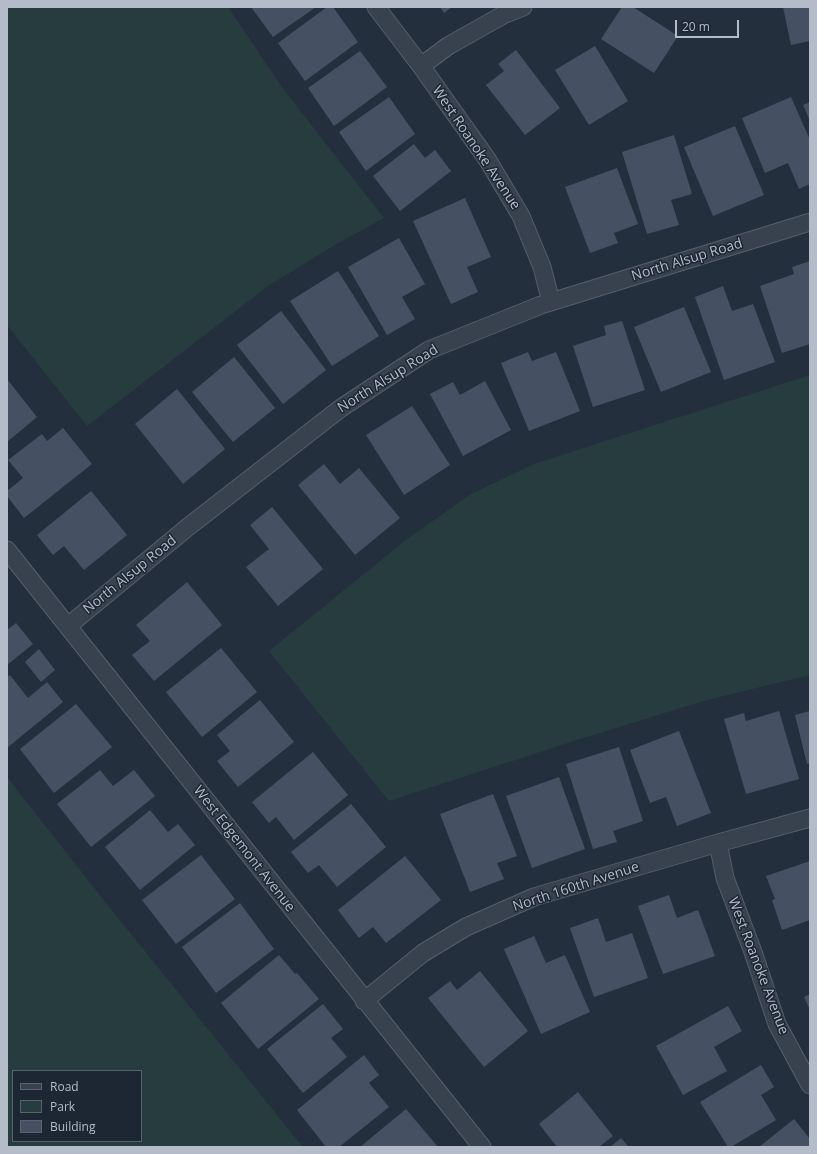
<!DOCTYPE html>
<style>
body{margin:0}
#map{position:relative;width:817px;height:1154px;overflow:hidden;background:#242f3e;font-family:"Open Sans",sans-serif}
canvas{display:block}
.frame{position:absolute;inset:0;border:8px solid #b4bcc9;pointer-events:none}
.legend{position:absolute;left:12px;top:1070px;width:130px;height:72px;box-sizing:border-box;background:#1d2633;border:1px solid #59626f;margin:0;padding:5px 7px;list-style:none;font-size:12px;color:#b4bcc9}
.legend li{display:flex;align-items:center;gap:8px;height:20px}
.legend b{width:20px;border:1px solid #59626f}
.scale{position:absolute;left:675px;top:20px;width:64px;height:18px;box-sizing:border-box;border:2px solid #b4bcc9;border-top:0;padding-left:5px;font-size:12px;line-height:14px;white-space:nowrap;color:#b4bcc9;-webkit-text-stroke:3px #1d2633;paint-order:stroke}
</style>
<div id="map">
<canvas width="817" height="1154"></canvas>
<div class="frame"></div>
<ul class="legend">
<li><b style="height:5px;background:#38414e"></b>Road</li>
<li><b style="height:11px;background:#263c3f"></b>Park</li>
<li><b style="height:11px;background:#455162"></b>Building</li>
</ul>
<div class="scale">20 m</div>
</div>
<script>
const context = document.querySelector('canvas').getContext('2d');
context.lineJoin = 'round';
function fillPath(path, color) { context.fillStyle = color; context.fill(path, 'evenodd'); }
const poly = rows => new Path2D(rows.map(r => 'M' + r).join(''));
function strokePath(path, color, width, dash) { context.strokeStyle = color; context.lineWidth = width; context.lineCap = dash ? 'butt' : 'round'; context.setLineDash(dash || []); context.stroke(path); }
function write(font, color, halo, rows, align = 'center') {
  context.font = font + ' "Open Sans",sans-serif'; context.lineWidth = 3; context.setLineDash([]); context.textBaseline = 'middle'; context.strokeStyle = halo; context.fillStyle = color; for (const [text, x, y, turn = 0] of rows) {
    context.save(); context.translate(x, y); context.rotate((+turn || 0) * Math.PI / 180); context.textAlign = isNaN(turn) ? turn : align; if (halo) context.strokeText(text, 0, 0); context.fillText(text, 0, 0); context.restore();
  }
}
fillPath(poly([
 [7,7,228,7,284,90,384,218,333,246,268,286,87,426,7,325],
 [810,375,810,675,707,700,574,741,389,801,269,651,407,539,471,494,534,464],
 [7,777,102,898,303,1147,7,1147],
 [13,1071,141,1071,141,1141,13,1141]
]), '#263c3f');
fillPath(poly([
 [251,7,316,7,273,37],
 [327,7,333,7,358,42,305,81,278,43],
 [440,7,452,7,444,13],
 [622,7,633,7,678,36,654,73,601,39],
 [783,7,810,7,810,41,791,45],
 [595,46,628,101,589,125,555,70],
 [516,50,560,108,525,135,486,85,504,71,498,64],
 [360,51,387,87,334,126,308,88],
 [389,97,415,134,366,171,339,132],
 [791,97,810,140,810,184,799,189,788,163,765,173,742,118],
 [810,102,810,121,803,105],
 [735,126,764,195,713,216,684,147],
 [674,135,692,194,671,200,679,225,647,234,622,152],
 [414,144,425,158,435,150,451,171,400,211,373,176],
 [617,168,638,224,614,233,618,243,590,253,565,187],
 [465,198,491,257,467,267,478,292,451,304,413,221],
 [399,238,425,284,402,297,415,319,387,335,348,267],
 [810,261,810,344,782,353,760,286,794,274,792,267],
 [338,271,379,336,332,366,290,301],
 [723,286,732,311,753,304,775,362,724,380,695,297],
 [684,307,711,372,661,392,634,327],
 [281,311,326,370,283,404,237,345],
 [622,321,645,390,593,407,573,346,606,335,604,326],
 [528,352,532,361,556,352,580,411,529,431,501,363],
 [234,357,275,408,233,442,192,392],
 [7,379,37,417,7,442],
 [485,381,511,430,463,456,430,394,453,382,460,395],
 [177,389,225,449,183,484,135,424],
 [412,406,450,465,404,495,366,435],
 [63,428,92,464,24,518,7,496,7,491,23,478,8,460,42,434,47,441],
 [324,464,340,484,359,468,400,518,355,555,298,485],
 [91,491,127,535,84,570,64,546,53,555,37,535],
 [272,507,323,569,278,606,246,567,269,549,250,525],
 [187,582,222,625,154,681,132,655,150,641,136,625],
 [16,623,33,644,7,665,7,630],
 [221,648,257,692,202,737,166,692],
 [39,649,55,670,41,682,25,662],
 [10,675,28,698,47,682,63,702,7,748,7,677],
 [260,700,294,742,238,787,217,761,230,751,217,735],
 [76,704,112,747,54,793,20,749],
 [779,711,799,779,746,794,724,719,744,713,746,721],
 [810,711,810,763,807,764,795,715],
 [679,731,711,813,677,826,666,797,650,803,630,750],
 [619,747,643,821,613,831,617,842,593,849,566,764],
 [313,752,348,795,294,840,276,817,269,823,252,802],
 [100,770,113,786,134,770,155,796,91,847,57,804],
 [559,777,585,849,532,868,506,796],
 [493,794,517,856,497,863,504,879,470,892,440,814],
 [351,804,386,847,337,887,319,865,308,873,291,852],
 [150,810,168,832,178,824,195,845,140,890,105,847],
 [201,855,235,899,176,944,142,900],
 [405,856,441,900,386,943,373,927,359,938,338,910],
 [810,861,810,920,782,930,772,900,775,899,766,876],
 [669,895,677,918,698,910,715,956,663,974,638,906],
 [240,903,274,949,216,993,182,947],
 [598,918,606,942,632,933,648,978,594,997,570,928],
 [534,936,546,963,565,955,590,1012,541,1034,504,949],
 [279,955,295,974,297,973,319,999,258,1049,221,1003],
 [480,971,528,1031,484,1067,428,998,450,981,457,990],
 [810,994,810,1010,804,997],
 [323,1004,343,1029,331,1038,347,1057,303,1093,267,1049],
 [728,1006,742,1031,714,1047,727,1071,683,1095,656,1046],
 [364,1055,379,1075,369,1083,389,1107,339,1147,326,1147,297,1110],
 [761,1065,774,1087,761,1095,776,1120,731,1147,728,1147,700,1102],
 [578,1092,613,1136,599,1147,557,1147,539,1124],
 [406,1109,438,1147,360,1147],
 [794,1119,810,1139,810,1147,759,1147],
 [621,1138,629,1147,610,1147]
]), '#455162');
const minor = poly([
 [376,7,421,66,487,159,521,216,542,267,551,302],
 [421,66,448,46,503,15,523,7],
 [7,550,482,1147],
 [68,626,188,527,341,408,429,350,541,305,810,222],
 [718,843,725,878,753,952,777,1024,810,1085],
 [364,1001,423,953,466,927,534,897,718,843,810,818]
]);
strokePath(minor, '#565f6c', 19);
strokePath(minor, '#38414e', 17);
write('14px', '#b4bcc9', '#1d2633', [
 ["West Roanoke Avenue",476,148,56],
 ["North Alsup Road",687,260,-17],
 ["North Alsup Road",388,379,-32],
 ["North Alsup Road",130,575,-39],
 ["West Edgemont Avenue",244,849,52],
 ["North 160th Avenue",576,887,-18],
 ["West Roanoke Avenue",758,966,69]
]);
</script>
